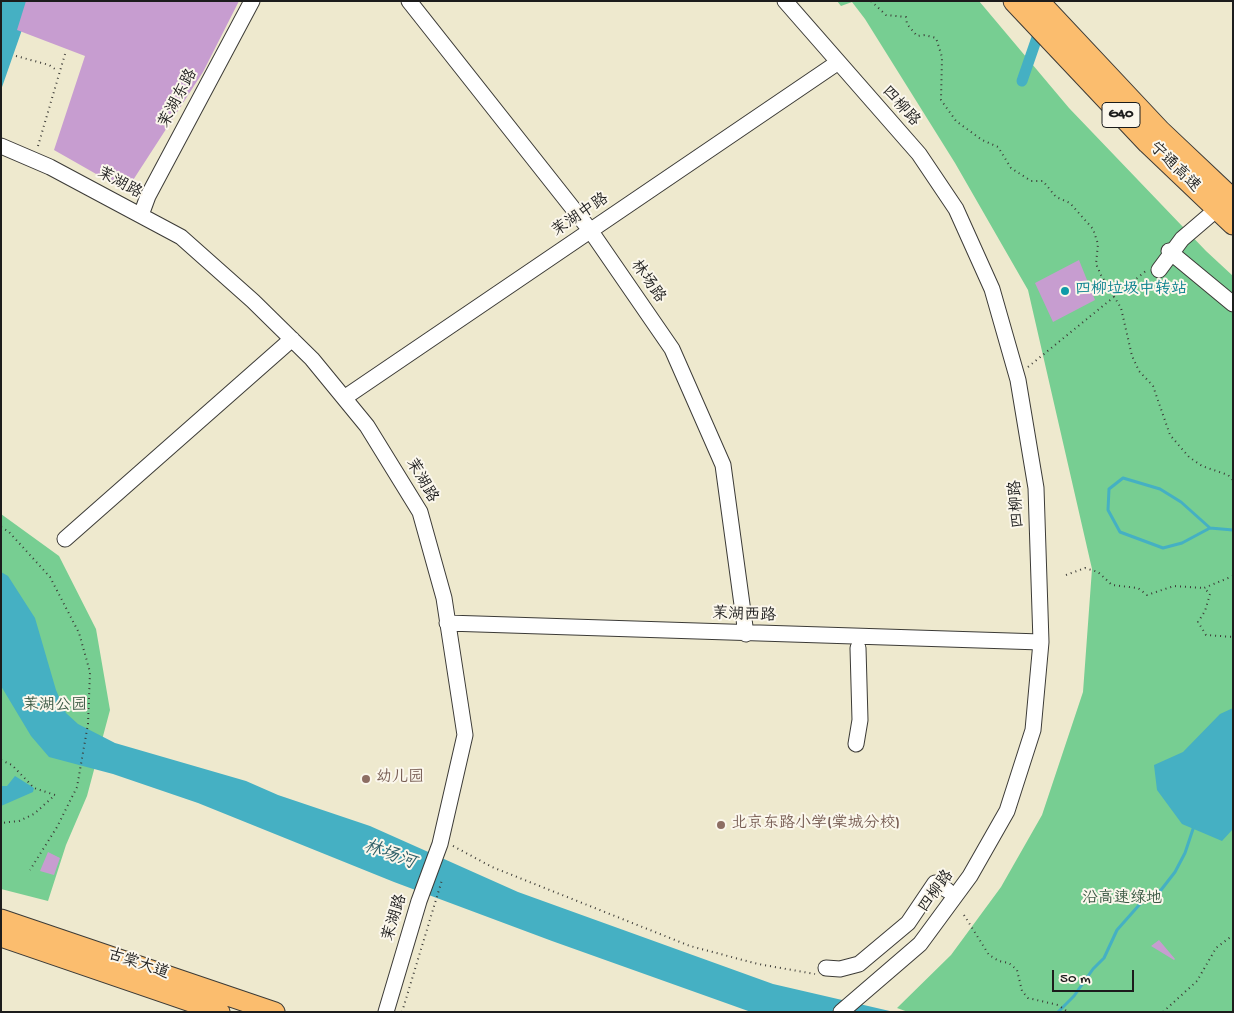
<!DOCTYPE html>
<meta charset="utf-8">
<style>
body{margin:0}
#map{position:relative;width:1234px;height:1013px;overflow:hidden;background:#eee9ce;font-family:"Gochi Hand",sans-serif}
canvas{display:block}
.frame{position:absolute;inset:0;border:2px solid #1c1c1c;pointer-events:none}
.scale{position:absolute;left:1052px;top:970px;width:82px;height:22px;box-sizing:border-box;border:2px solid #1c1c1c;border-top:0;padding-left:6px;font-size:15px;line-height:18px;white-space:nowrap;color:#1c1c1c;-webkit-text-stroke:4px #fbf7ec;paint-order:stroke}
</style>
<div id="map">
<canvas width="1234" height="1013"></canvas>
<div class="frame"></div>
<div class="scale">50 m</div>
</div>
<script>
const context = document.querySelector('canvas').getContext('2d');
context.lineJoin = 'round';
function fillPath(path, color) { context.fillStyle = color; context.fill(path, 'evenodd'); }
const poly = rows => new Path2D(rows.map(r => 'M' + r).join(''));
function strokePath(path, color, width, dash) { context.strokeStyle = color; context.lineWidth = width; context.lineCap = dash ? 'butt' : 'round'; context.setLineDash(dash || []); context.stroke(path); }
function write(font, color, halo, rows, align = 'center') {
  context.font = font + ' "Gochi Hand","LXGW WenKai TC",sans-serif'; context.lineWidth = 4; context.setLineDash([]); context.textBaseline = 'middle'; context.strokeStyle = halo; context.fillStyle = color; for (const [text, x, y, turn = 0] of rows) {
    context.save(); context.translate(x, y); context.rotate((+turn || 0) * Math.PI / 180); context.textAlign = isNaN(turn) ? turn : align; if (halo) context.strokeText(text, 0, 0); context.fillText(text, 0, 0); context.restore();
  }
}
fillPath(poly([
 [837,1,979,1,1069,108,1206,251,1233,276,1233,1012,908,1012,897,1008,951,955,1001,887,1042,815,1083,692,1092,569,1028,290,955,163,865,19,852,2,841,6],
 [1,514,59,556,96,629,110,710,87,796,66,845,48,901,1,889]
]), '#77ce92');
fillPath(poly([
 [1,1,32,1,1,90],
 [1,572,8,576,35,618,56,690,66,713,78,724,115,743,246,781,278,795,370,826,518,892,773,984,894,1012,751,1012,552,941,394,882,198,803,113,774,49,757,31,736,1,686],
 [1233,708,1233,829,1222,841,1182,824,1157,790,1154,765,1183,752,1220,714],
 [15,776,34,788,33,792,1,806,1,786,7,786]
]), '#45b0c3');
strokePath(poly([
 [1210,528,1181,502,1160,489,1123,478,1109,489,1108,510,1120,532,1163,548,1182,543,1210,528,1233,530],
 [1058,1012,1074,996,1093,969,1104,958,1117,930,1140,904,1161,890,1175,872,1185,853,1194,826]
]), '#45b0c3', 3);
strokePath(poly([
 [1022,81,1041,26]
]), '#45b0c3', 11);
fillPath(poly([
 [26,1,239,1,203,72,126,191,54,150,85,56,17,30],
 [1079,260,1095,300,1053,322,1035,283],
 [48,852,60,858,54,875,40,871],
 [1159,940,1175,959,1174,960,1151,946]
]), '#c79dd0');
const minor = poly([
 [409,1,590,230,672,349,723,465,746,634],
 [785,1,919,154,956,209,992,289,1018,380,1036,488,1041,642,1033,730,1007,811,970,876,920,944,841,1012],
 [1,146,50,167,181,237,253,301,312,359,367,426,420,512,444,598,465,735,440,844,419,901,386,1012],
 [141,215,148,196,252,1],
 [1169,251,1233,304],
 [1159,270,1182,239,1224,203],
 [344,398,837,63],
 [65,539,292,339],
 [447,623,1041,642],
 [856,744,860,720,858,648],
 [826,968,840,969,859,964,908,923,935,883,947,890]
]);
const major = poly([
 [1,919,275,1012],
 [1,937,220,1012]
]);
const highway = poly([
 [1014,1,1148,143,1233,224],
 [1038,1,1160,131,1233,200]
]);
strokePath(minor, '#3c3b37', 17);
strokePath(major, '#3c3b37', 21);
strokePath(highway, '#3c3b37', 23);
strokePath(poly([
 [871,1,886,15,906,17,907,24,917,36,925,35,936,38,942,57,941,100,956,121,982,140,998,147,1011,168,1031,181,1043,181,1056,197,1070,203,1093,229,1098,244,1096,264,1101,275,1121,308,1132,356,1139,371,1153,386,1170,435,1189,457,1202,466,1228,475,1233,480],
 [16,56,49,65,55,69],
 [38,146,65,54],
 [1028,367,1147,270],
 [1,527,9,532,50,577,79,633,90,672,88,724,77,787,57,827,30,870],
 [1066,575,1085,568,1098,572,1112,585,1138,588,1147,595,1174,586,1204,588],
 [1233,576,1204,588,1210,594,1205,611,1198,622,1206,635,1233,637],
 [1,760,12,765,34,788,55,795,34,814,19,821,1,823],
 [453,846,492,867,690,946,758,964,815,974],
 [964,915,989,955,999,961,1009,963,1017,970,1022,991,1028,998,1058,1005,1068,1012],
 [402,1012,442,880],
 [1163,1012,1197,981,1216,948,1233,935]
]), '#3c3b37', 2, [1, 4]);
strokePath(minor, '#fff', 15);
strokePath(major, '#fbbd6e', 19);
strokePath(highway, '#fbbd6e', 21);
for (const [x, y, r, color] of [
 [1065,291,5,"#0f9aa8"],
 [366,779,5,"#8d6e63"],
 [721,825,5,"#8d6e63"]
]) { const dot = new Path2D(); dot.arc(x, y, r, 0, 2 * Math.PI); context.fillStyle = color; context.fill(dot); strokePath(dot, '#fbf7ec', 2); }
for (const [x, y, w] of [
 [1121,115,38]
]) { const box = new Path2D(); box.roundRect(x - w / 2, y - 12.5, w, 25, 4); context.fillStyle = '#fbf7ec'; context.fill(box); strokePath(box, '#1c1c1c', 1); }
write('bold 15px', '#1c1c1c', null, [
 ["G40",1121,115]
]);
write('16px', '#1c1c1c', '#fbf7ec', [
 ["茉湖东路",179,99,-62],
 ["四柳路",900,107,48],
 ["宁通高速",1174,168,44],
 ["茉湖路",119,184,28],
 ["茉湖中路",581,216,-34],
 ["林场路",647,282,55],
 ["茉湖路",421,481,60],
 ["四柳路",1018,504,-94],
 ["茉湖西路",744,616,2],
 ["四柳路",937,892,-54],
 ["茉湖路",396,918,-73],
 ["古棠大道",138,965,19]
]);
write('16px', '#0d838f', '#fbf7ec', [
 ["四柳垃圾中转站",1075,291]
], 'left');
write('16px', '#3c5a45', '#fbf7ec', [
 ["茉湖公园",55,707],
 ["沿高速绿地",1122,900]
]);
write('16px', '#785e54', '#fbf7ec', [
 ["幼儿园",376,779],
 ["北京东路小学(棠城分校)",731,825]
], 'left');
write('italic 18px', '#2e5f67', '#fbf7ec', [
 ["林场河",389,856,20]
]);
</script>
